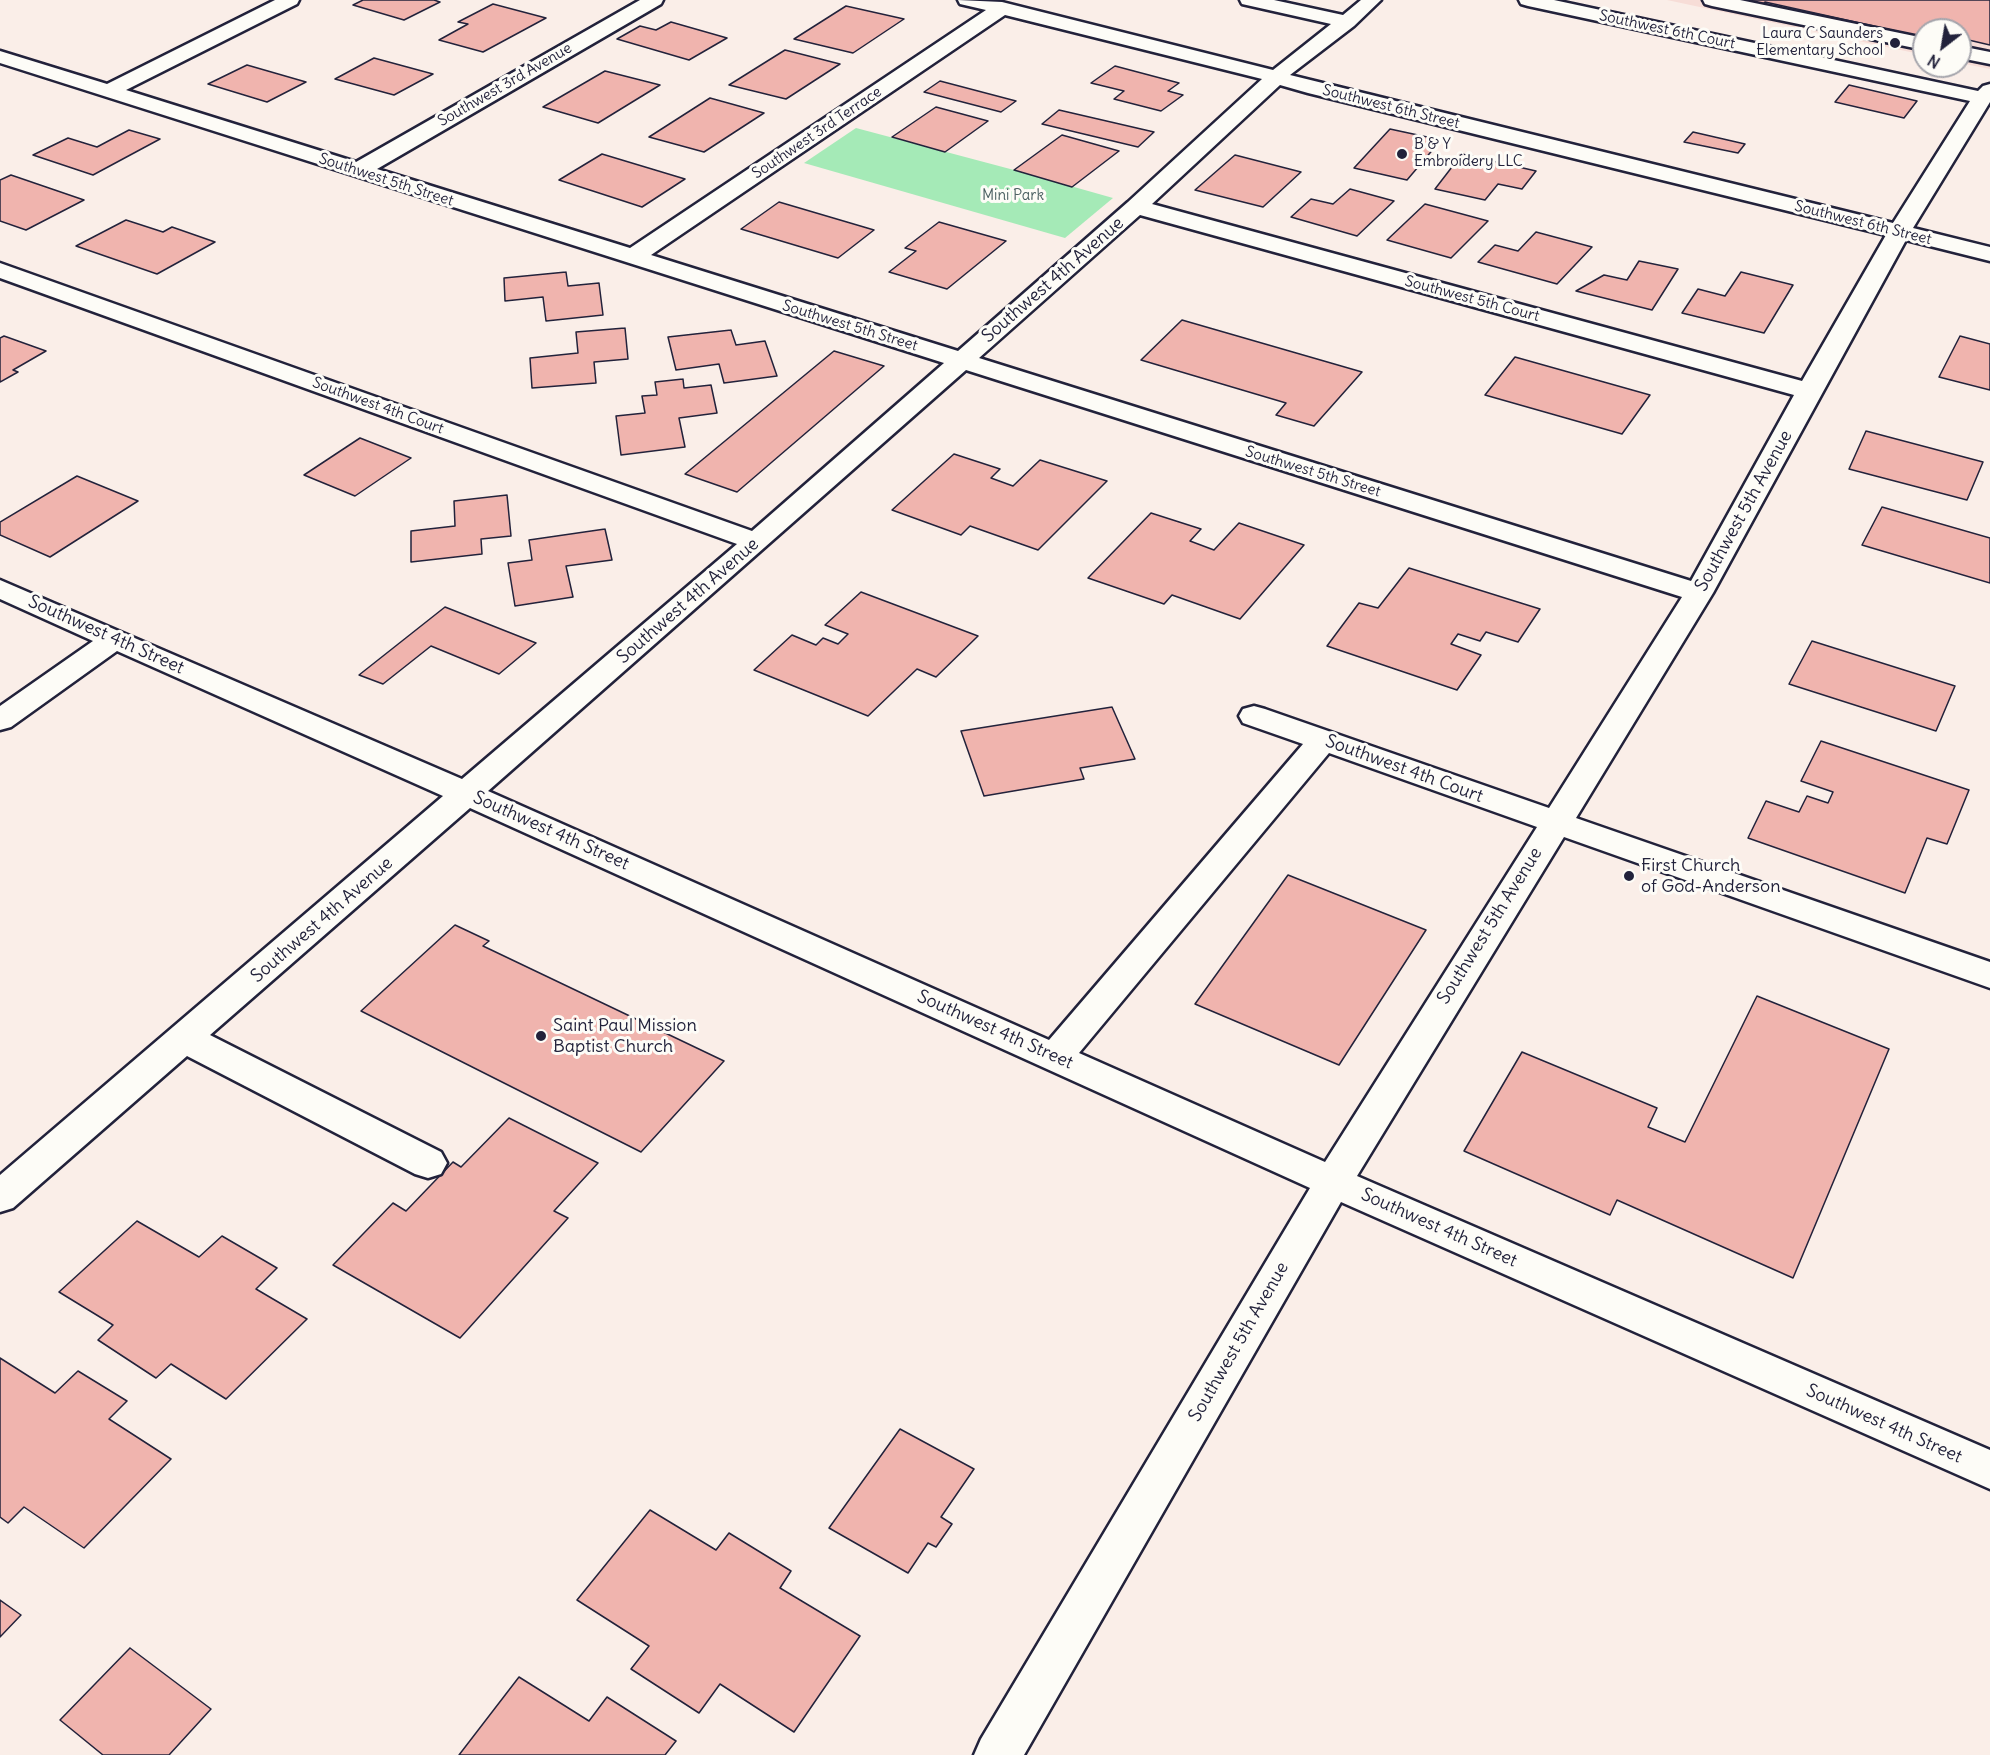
<!DOCTYPE html>
<style>
body{margin:0}
#map{position:relative;width:1990px;height:1755px;overflow:hidden;background:#faeee8;font-family:Delius,sans-serif}
canvas{display:block}
.north{position:absolute;left:1912px;top:18px;width:60px;height:60px;box-sizing:border-box;background:#fdfcf7;border:2px solid #a5a5ac;border-radius:50%;rotate:211deg;font-size:16px;font-weight:700;line-height:24px;text-align:center;color:#22223b}
.north::after{content:'';display:block;margin:auto;width:21px;height:27px;background:#22223b;clip-path:polygon(50% 0,100% 100%,50% 72%,0 100%)}
</style>
<div id="map">
<canvas width="1990" height="1755"></canvas>
<div class="north">N</div>
</div>
<script>
const context = document.querySelector('canvas').getContext('2d');
context.lineJoin = 'round';
function fillPath(path, color) { context.fillStyle = color; context.fill(path, 'evenodd'); }
const poly = rows => new Path2D(rows.map(r => 'M' + r).join(''));
function strokePath(path, color, width, dash) { context.strokeStyle = color; context.lineWidth = width; context.lineCap = dash ? 'butt' : 'round'; context.setLineDash(dash || []); context.stroke(path); }
function write(font, color, halo, rows, align = 'center') {
  context.font = font + ' Delius,sans-serif'; context.lineWidth = 6; context.setLineDash([]); context.textBaseline = 'middle'; context.strokeStyle = halo; context.fillStyle = color; for (const [text, x, y, turn = 0] of rows) {
    context.save(); context.translate(x, y); context.rotate((+turn || 0) * Math.PI / 180); context.textAlign = isNaN(turn) ? turn : align; if (halo) context.strokeText(text, 0, 0); context.fillText(text, 0, 0); context.restore();
  }
}
fillPath(poly([
 [1667,0,1990,0,1990,69,1960,63,1960,30,1924,30,1924,55]
]), '#f7ddd7');
fillPath(poly([
 [856,128,1014,170,1113,198,1065,238,804,163]
]), '#a5eab7');
const building = poly([
 [363,0,434,0,440,2,404,20,353,5,363,0],
 [1742,0,1990,0,1990,45,1960,38,1960,30,1924,30,1923,37,1765,2,1763,4,1742,0],
 [493,4,546,18,483,52,439,40,468,24,458,22,493,4],
 [846,6,904,19,853,53,794,39,846,6],
 [671,22,727,38,689,60,617,39,640,26,656,30,671,22],
 [785,50,840,64,786,99,729,85,785,50],
 [374,58,433,74,394,95,335,79,374,58],
 [247,65,306,82,267,102,208,84,247,65],
 [1115,66,1179,83,1168,91,1183,95,1161,111,1114,99,1124,91,1091,83,1115,66],
 [605,71,660,85,598,123,543,107,605,71],
 [940,81,1016,101,1001,112,924,92,940,81],
 [1849,85,1917,101,1904,118,1835,102,1849,85],
 [710,98,764,113,704,152,649,137,710,98],
 [936,107,988,121,945,152,892,137,936,107],
 [1059,110,1154,132,1138,147,1042,124,1059,110],
 [1390,129,1441,140,1407,180,1354,168,1390,129],
 [129,130,160,139,93,175,33,155,68,138,97,147,129,130],
 [1693,132,1745,144,1738,153,1684,142,1693,132],
 [1062,135,1119,151,1072,187,1014,170,1062,135],
 [602,154,685,179,642,207,559,180,602,154],
 [1462,154,1536,171,1522,189,1498,184,1485,200,1435,189,1462,154],
 [1235,155,1301,172,1263,207,1195,190,1235,155],
 [11,175,84,200,26,230,0,221,0,180,11,175],
 [1350,189,1394,201,1357,236,1291,217,1311,199,1333,204,1350,189],
 [779,202,874,230,838,258,741,229,779,202],
 [1425,204,1488,221,1451,258,1387,240,1425,204],
 [126,220,163,232,172,227,215,242,157,274,76,246,126,220],
 [939,222,1006,241,947,289,889,272,916,251,905,248,939,222],
 [1536,232,1592,247,1557,284,1478,262,1495,245,1518,251,1536,232],
 [1639,261,1678,269,1652,310,1576,291,1604,275,1627,280,1639,261],
 [566,272,568,286,599,283,603,315,546,321,543,297,505,301,504,278,566,272],
 [1741,272,1793,285,1764,333,1682,313,1698,289,1725,296,1741,272],
 [1182,320,1362,372,1314,426,1276,415,1286,403,1141,360,1182,320],
 [625,328,628,359,594,362,596,383,532,388,530,358,578,353,576,332,625,328],
 [731,330,736,345,765,341,777,376,724,383,719,364,676,370,668,337,731,330],
 [4,336,46,351,13,370,18,372,0,382,0,338,4,336],
 [1960,336,1990,344,1990,390,1939,377,1960,336],
 [834,351,884,366,737,492,685,474,834,351],
 [1515,357,1650,395,1622,434,1485,395,1515,357],
 [683,379,684,388,711,385,717,413,679,418,685,447,621,455,616,416,645,413,642,396,657,395,655,382,683,379],
 [1866,431,1983,462,1967,500,1849,469,1866,431],
 [360,438,411,458,355,496,304,475,360,438],
 [954,454,1000,469,991,478,1013,486,1040,460,1107,481,1038,550,970,526,961,535,892,510,954,454],
 [77,476,138,501,50,557,0,535,0,522,77,476],
 [507,495,511,536,481,539,482,554,411,562,411,531,455,526,454,501,507,495],
 [1882,507,1990,538,1990,583,1862,545,1882,507],
 [1151,513,1201,529,1190,541,1214,550,1239,523,1304,545,1240,619,1172,595,1164,604,1088,578,1151,513],
 [605,529,612,560,566,566,573,597,515,606,508,563,532,560,529,540,605,529],
 [1409,568,1540,609,1518,642,1486,632,1480,641,1458,634,1451,644,1481,655,1457,690,1327,646,1359,603,1378,608,1409,568],
 [861,592,978,636,936,677,917,669,868,716,754,670,792,635,816,645,823,638,838,644,848,634,825,625,861,592],
 [445,607,536,643,499,674,431,646,383,684,359,675,445,607],
 [1812,641,1955,686,1936,731,1789,684,1812,641],
 [1112,707,1135,759,1080,768,1084,779,984,796,961,731,1112,707],
 [1821,741,1969,790,1947,844,1927,838,1905,893,1748,838,1766,801,1799,812,1807,796,1828,803,1833,792,1801,781,1821,741],
 [1288,875,1426,930,1339,1065,1195,1004,1288,875],
 [455,925,489,941,483,946,724,1061,641,1152,361,1011,455,925],
 [1757,996,1889,1049,1793,1278,1617,1200,1610,1215,1464,1151,1522,1052,1657,1108,1648,1127,1685,1142,1757,996],
 [509,1118,598,1163,554,1211,568,1218,460,1338,333,1265,393,1203,406,1211,453,1162,461,1167,509,1118],
 [137,1221,199,1257,222,1236,277,1268,256,1289,307,1319,226,1399,171,1364,156,1378,98,1340,113,1325,59,1292,137,1221],
 [0,1358,55,1393,78,1371,127,1401,109,1419,171,1459,84,1548,24,1507,8,1523,0,1517,0,1358],
 [900,1429,974,1469,941,1517,952,1524,936,1547,928,1543,908,1573,829,1528,900,1429],
 [650,1510,716,1550,729,1533,791,1571,780,1588,860,1636,794,1732,720,1684,699,1713,631,1669,649,1646,577,1600,650,1510],
 [0,1600,21,1615,0,1637,0,1600],
 [130,1648,211,1709,169,1755,103,1755,60,1720,130,1648],
 [519,1677,589,1721,607,1697,676,1741,665,1755,459,1755,519,1677]
]);
fillPath(building, '#f0b4ae');
strokePath(building, '#22223b', 1.5);
const minor = poly([
 [275,0,299,0,297,4,126,90,356,162,640,0,663,0,661,4,377,169,630,248,986,10,960,4,958,0,1002,2,1273,70,1331,24,1242,4,1240,0,1274,0,1343,15,1361,0,1381,0,1354,26,1290,75,1893,223,1970,101,1528,6,1521,4,1519,0,1554,0,1978,91,1983,86,1990,84,1990,102,1913,228,1990,247,1990,261,1906,240,1713,593,1576,818,1990,962,1990,988,1564,837,1357,1176,1990,1450,1990,1489,1341,1202,1024,1755,974,1755,981,1739,1310,1188,470,808,210,1035,441,1152,447,1163,441,1174,428,1178,415,1174,187,1056,13,1208,0,1212,0,1175,443,796,117,651,11,727,0,730,0,706,93,641,0,599,0,580,462,779,737,544,0,278,0,263,752,531,944,363,0,63,0,51,107,84,275,0],
 [1005,15,1262,79,1128,202,958,351,651,255,1005,15],
 [1280,85,1308,93,1886,235,1802,381,1152,204,1280,85],
 [1140,215,1794,395,1691,581,979,358,1140,215],
 [966,370,1682,597,1549,808,1265,709,1254,706,1243,709,1239,716,1243,723,1303,744,1049,1040,488,791,966,370],
 [1329,753,1537,827,1325,1162,1079,1053,1329,753],
 [1703,0,1740,0,1924,38,1924,50,1712,6,1705,4,1703,0],
 [1960,46,1990,52,1990,64,1960,58,1960,46]
]);
strokePath(minor, '#22223b', 5);
fillPath(minor, '#fdfcf7');
for (const [x, y, r, color] of [
 [1895,43,6,"#22223b"],
 [1402,154,6,"#22223b"],
 [1629,876,6,"#22223b"],
 [541,1036,6,"#22223b"]
]) { const dot = new Path2D(); dot.arc(x, y, r, 0, 2 * Math.PI); context.fillStyle = color; context.fill(dot); strokePath(dot, '#fdfcf7', 2); }
write('15px', '#22223b', '#fdfcf7', [
 ["Southwest 6th Court",1667,30,12],
 ["Southwest 3rd Avenue",505,85,-30],
 ["Southwest 6th Street",1391,107,14],
 ["Southwest 3rd Terrace",817,133,-34],
 ["Southwest 5th Street",386,180,18],
 ["Southwest 6th Street",1863,223,14],
 ["Southwest 5th Court",1472,299,15],
 ["Southwest 5th Street",850,326,17],
 ["Southwest 4th Court",378,406,20],
 ["Southwest 5th Street",1313,472,17]
]);
write('15px', '#22223b', '#fdfcf7', [
 ["Laura C Saunders",1883,34],
 ["Elementary School",1883,51],
 ["B & Y",1414,145,"left"],
 ["Embroidery LLC",1414,162,"left"]
], 'right');
write('15px', '#495e60', '#fdfcf7', [
 ["Mini Park",1013,196]
]);
write('18px', '#22223b', '#fdfcf7', [
 ["Southwest 4th Avenue",1053,280,-41],
 ["Southwest 5th Avenue",1744,511,-61],
 ["Southwest 4th Avenue",688,601,-41],
 ["Southwest 4th Street",106,635,24],
 ["Southwest 4th Court",1404,769,20],
 ["Southwest 4th Street",551,831,24],
 ["Southwest 4th Avenue",322,920,-41],
 ["Southwest 5th Avenue",1490,926,-58],
 ["Southwest 4th Street",995,1030,24],
 ["Southwest 4th Street",1439,1228,24],
 ["Southwest 5th Avenue",1239,1342,-60],
 ["Southwest 4th Street",1884,1424,24]
]);
write('18px', '#22223b', '#fdfcf7', [
 ["First Church",1641,866],
 ["of God-Anderson",1641,887],
 ["Saint Paul Mission",553,1026],
 ["Baptist Church",553,1047]
], 'left');
</script>
